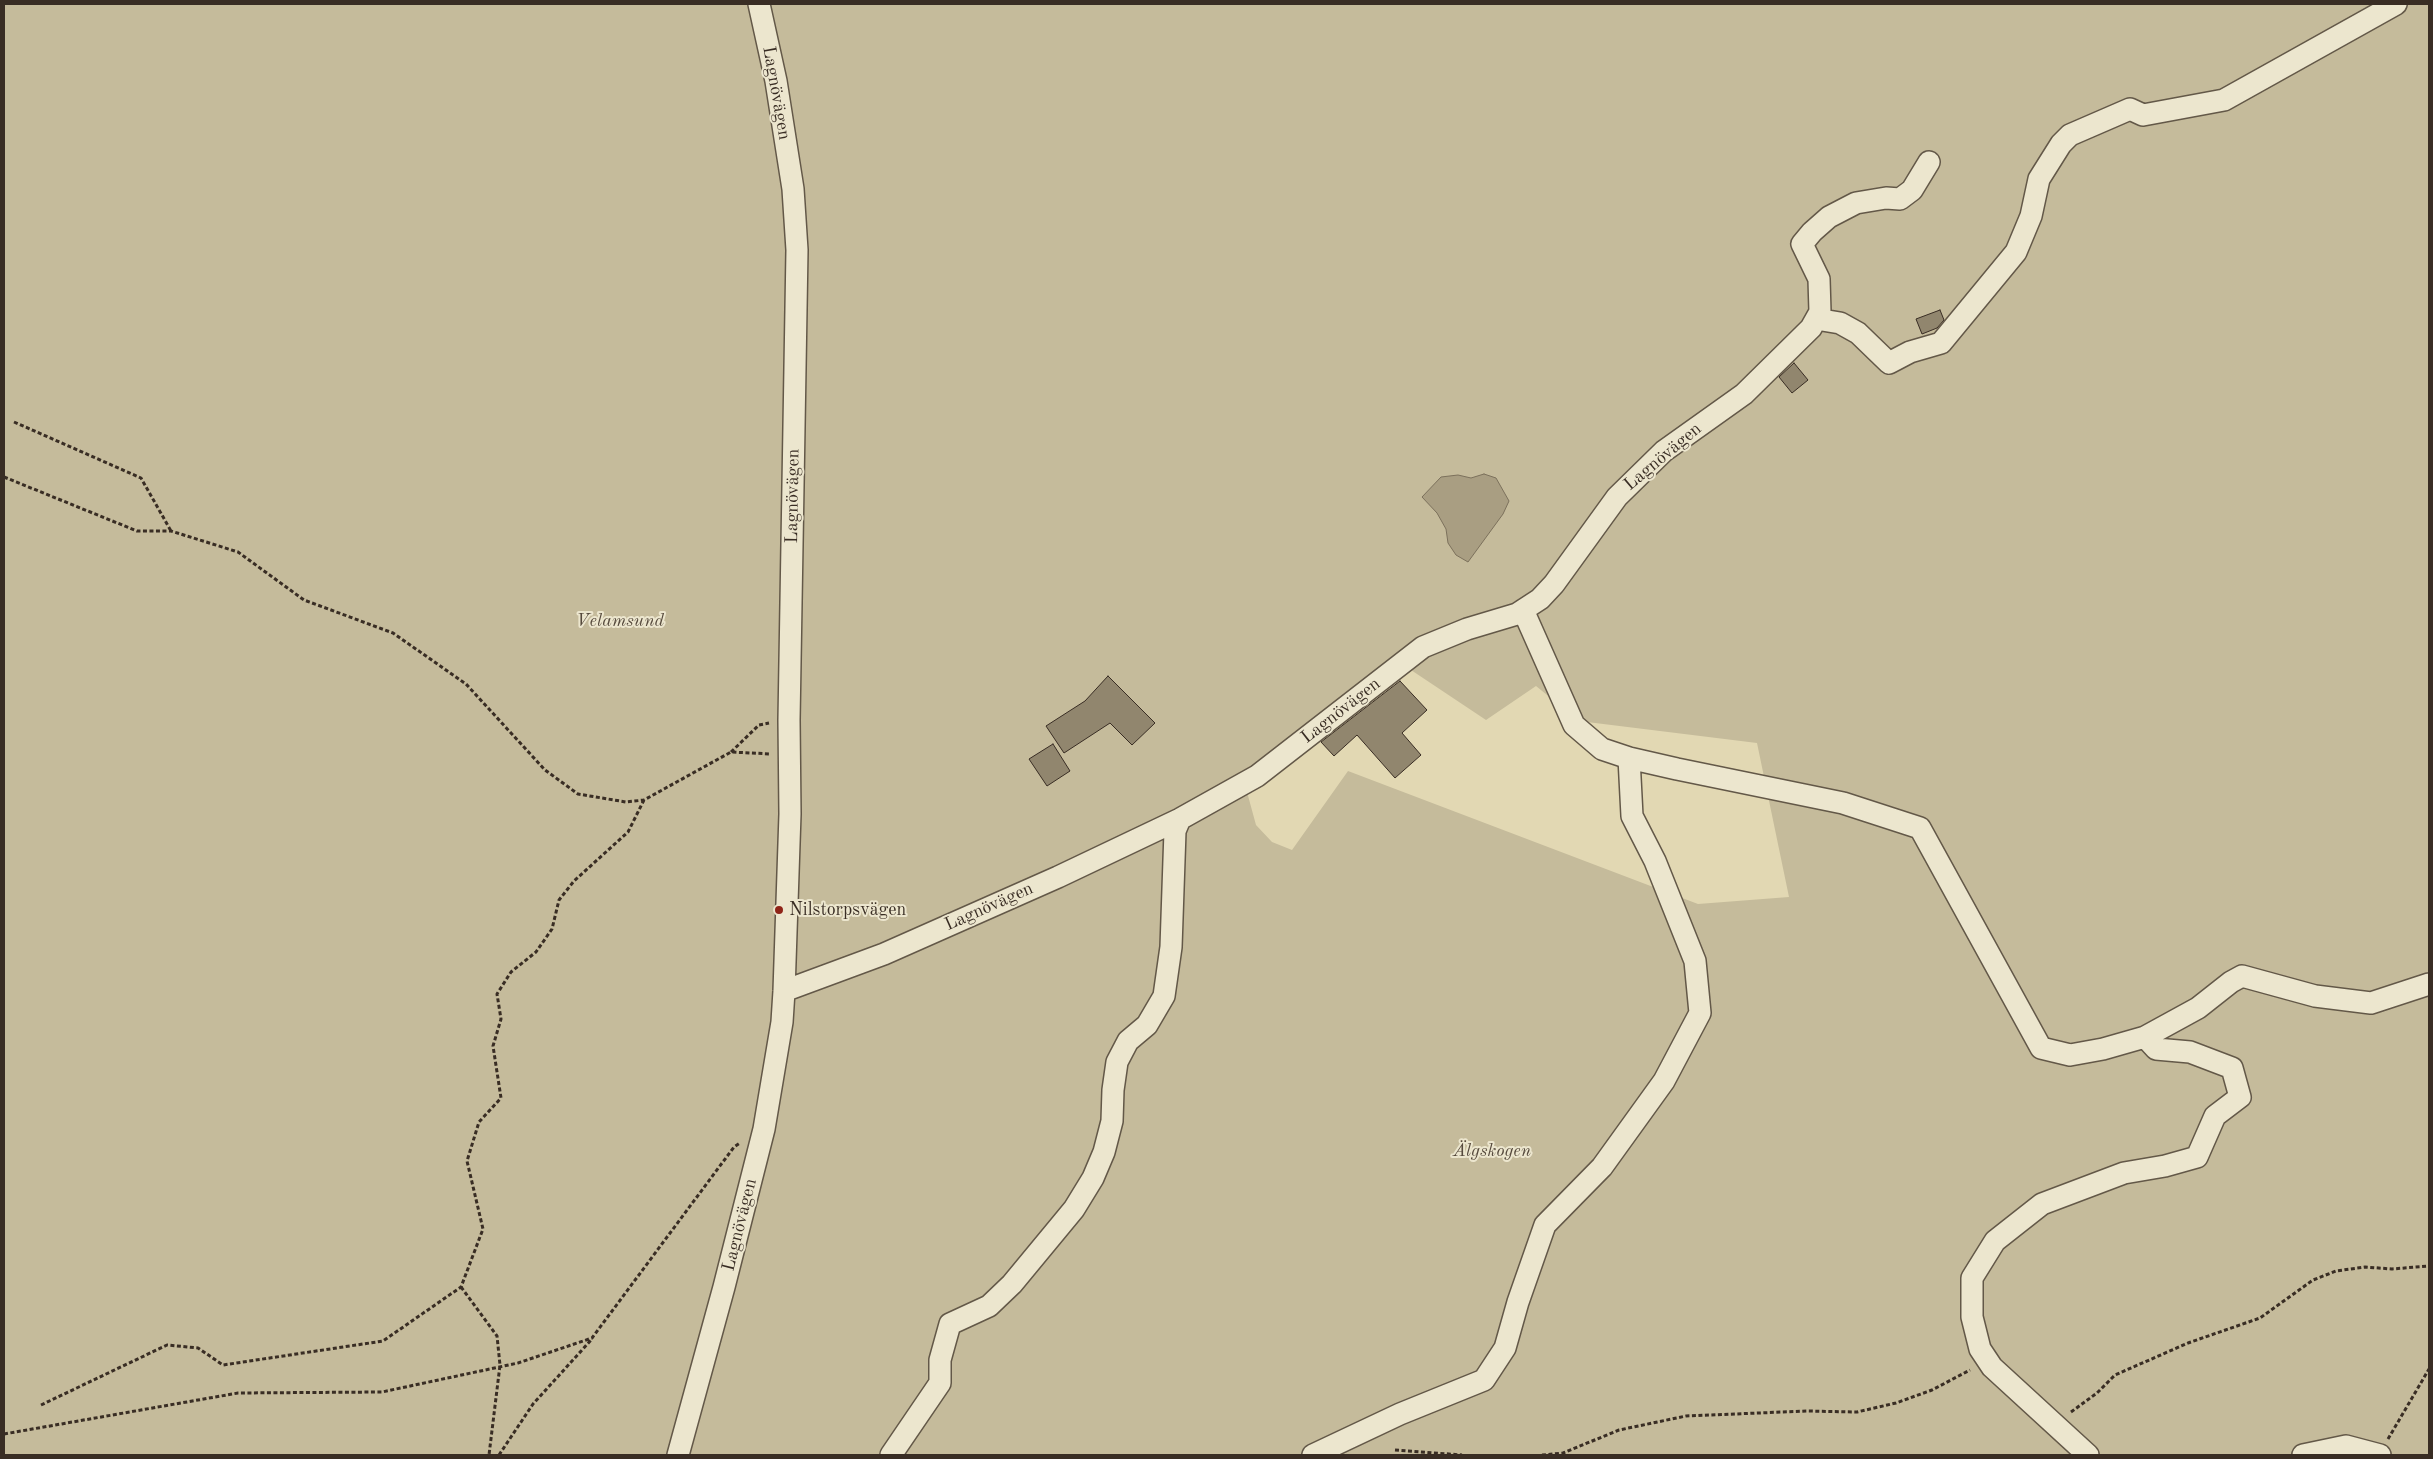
<!DOCTYPE html>
<meta charset="utf-8">
<style>
body{margin:0}
#map{position:relative;width:2433px;height:1459px;overflow:hidden;background:#e2d8b3;font-family:"Old Standard TT",serif}
canvas{display:block}
.frame{position:absolute;inset:0;border:5px solid #392d24;pointer-events:none}
</style>
<div id="map">
<canvas width="2433" height="1459"></canvas>
<div class="frame"></div>
</div>
<script>
const context = document.querySelector('canvas').getContext('2d');
context.lineJoin = 'round';
function fillPath(path, color) { context.fillStyle = color; context.fill(path, 'evenodd'); }
const poly = rows => new Path2D(rows.map(r => 'M' + r).join(''));
function strokePath(path, color, width, dash) { context.strokeStyle = color; context.lineWidth = width; context.lineCap = dash ? 'butt' : 'round'; context.setLineDash(dash || []); context.stroke(path); }
function write(font, color, halo, rows, align = 'center') {
  context.font = font + ' "Old Standard TT",serif'; context.lineWidth = 4; context.setLineDash([]); context.textBaseline = 'middle'; context.strokeStyle = halo; context.fillStyle = color; for (const [text, x, y, turn = 0] of rows) {
    context.save(); context.translate(x, y); context.rotate((+turn || 0) * Math.PI / 180); context.textAlign = isNaN(turn) ? turn : align; if (halo) context.strokeText(text, 0, 0); context.fillText(text, 0, 0); context.restore();
  }
}
fillPath(poly([
 [4,4,2429,4,2429,1455,4,1455],
 [1408,668,1486,720,1536,686,1579,721,1757,743,1789,897,1698,904,1348,771,1292,850,1272,842,1256,825,1247,792]
]), '#c5bb9b');
const water = poly([
 [1484,474,1496,478,1509,501,1503,514,1468,562,1456,555,1448,543,1446,529,1437,513,1422,497,1441,477,1458,475,1471,478,1484,474]
]);
fillPath(water, '#a99e82');
strokePath(water, '#7c715c', 1);
const building = poly([
 [1940,310,1944,320,1937,328,1922,334,1916,319,1940,310],
 [1794,363,1808,380,1792,393,1779,377,1794,363],
 [1108,676,1155,723,1132,745,1110,723,1064,753,1046,726,1085,701,1108,676],
 [1400,681,1427,710,1402,733,1421,755,1395,778,1357,735,1334,756,1321,742,1400,681],
 [1053,744,1070,771,1047,786,1029,759,1053,744]
]);
fillPath(building, '#91866e');
strokePath(building, '#392d24', 1);
const minor = poly([
 [1816,319,1840,323,1858,333,1889,363,1910,352,1941,343,2016,252,2031,216,2039,179,2061,144,2070,135,2130,109,2143,115,2224,100,2396,4],
 [1523,610,1574,725,1602,749,1629,758,1677,769,1843,803,1920,828,2041,1048,2070,1055,2103,1049,2145,1037,2198,1008,2231,982,2242,976,2315,996,2371,1003,2429,984],
 [784,991,884,954,1058,877,1180,819,1257,776,1423,647,1467,629,1517,614,1540,599,1554,584,1617,497,1664,451,1744,394,1811,328,1820,312,1819,279,1802,244,1812,232,1829,217,1856,203,1886,198,1900,199,1912,190,1929,162],
 [678,1455,724,1287,764,1129,782,1022,784,991,790,814,789,720,797,250,793,189,776,81,759,4],
 [891,1455,940,1383,940,1360,950,1324,989,1306,1012,1284,1074,1209,1093,1178,1104,1152,1112,1121,1113,1090,1117,1062,1128,1041,1147,1025,1164,996,1171,947,1175,831,1180,819],
 [1313,1455,1400,1414,1484,1380,1505,1348,1518,1302,1545,1225,1602,1167,1664,1081,1700,1013,1695,961,1655,861,1632,816,1629,758],
 [2088,1455,1992,1367,1980,1349,1972,1317,1972,1278,1995,1241,2042,1204,2124,1173,2165,1166,2197,1157,2215,1116,2240,1097,2232,1068,2190,1052,2156,1049,2145,1037],
 [2303,1455,2346,1446,2380,1455]
]);
strokePath(minor, '#635848', 24);
strokePath(poly([
 [14,422,141,478,171,531],
 [4,477,137,531,171,531,238,552,304,600,393,633,466,684,545,770,578,794,626,802,644,800,731,752,771,754],
 [731,752,759,725,769,723],
 [461,1287,497,1336,500,1365,489,1455],
 [41,1405,167,1345,198,1348,223,1365,383,1341,461,1287,483,1229,467,1161,479,1122,501,1098,493,1046,501,1019,497,994,511,972,536,952,552,929,559,900,574,881,628,832,644,800],
 [2071,1412,2097,1393,2115,1375,2188,1343,2260,1318,2313,1280,2336,1271,2365,1267,2392,1269,2429,1266],
 [4,1434,238,1393,382,1392,518,1363,592,1338,734,1147,740,1143],
 [2388,1439,2429,1369],
 [1395,1450,1462,1455],
 [499,1455,533,1404,592,1339],
 [1542,1455,1563,1453,1619,1430,1686,1416,1807,1411,1857,1412,1896,1403,1932,1390,1970,1370]
]), '#392d24', 3, [4, 2.5]);
strokePath(minor, '#ece6ce', 21);
for (const [x, y, r, color] of [
 [779,910,5,"#8f2418"]
]) { const dot = new Path2D(); dot.arc(x, y, r, 0, 2 * Math.PI); context.fillStyle = color; context.fill(dot); strokePath(dot, '#ece6ce', 2); }
write('18px', '#392d24', '#ece6ce', [
 ["Lagnövägen",776,93,80],
 ["Lagnövägen",1663,457,-40],
 ["Lagnövägen",793,496,-89],
 ["Lagnövägen",1341,711,-38],
 ["Lagnövägen",989,907,-24],
 ["Lagnövägen",740,1225,-76]
]);
write('italic 18px', '#55493c', '#ece6ce', [
 ["Velamsund",620,621],
 ["Älgskogen",1492,1151]
]);
write('18px', '#392d24', '#ece6ce', [
 ["Nilstorpsvägen",789,910]
], 'left');
</script>
